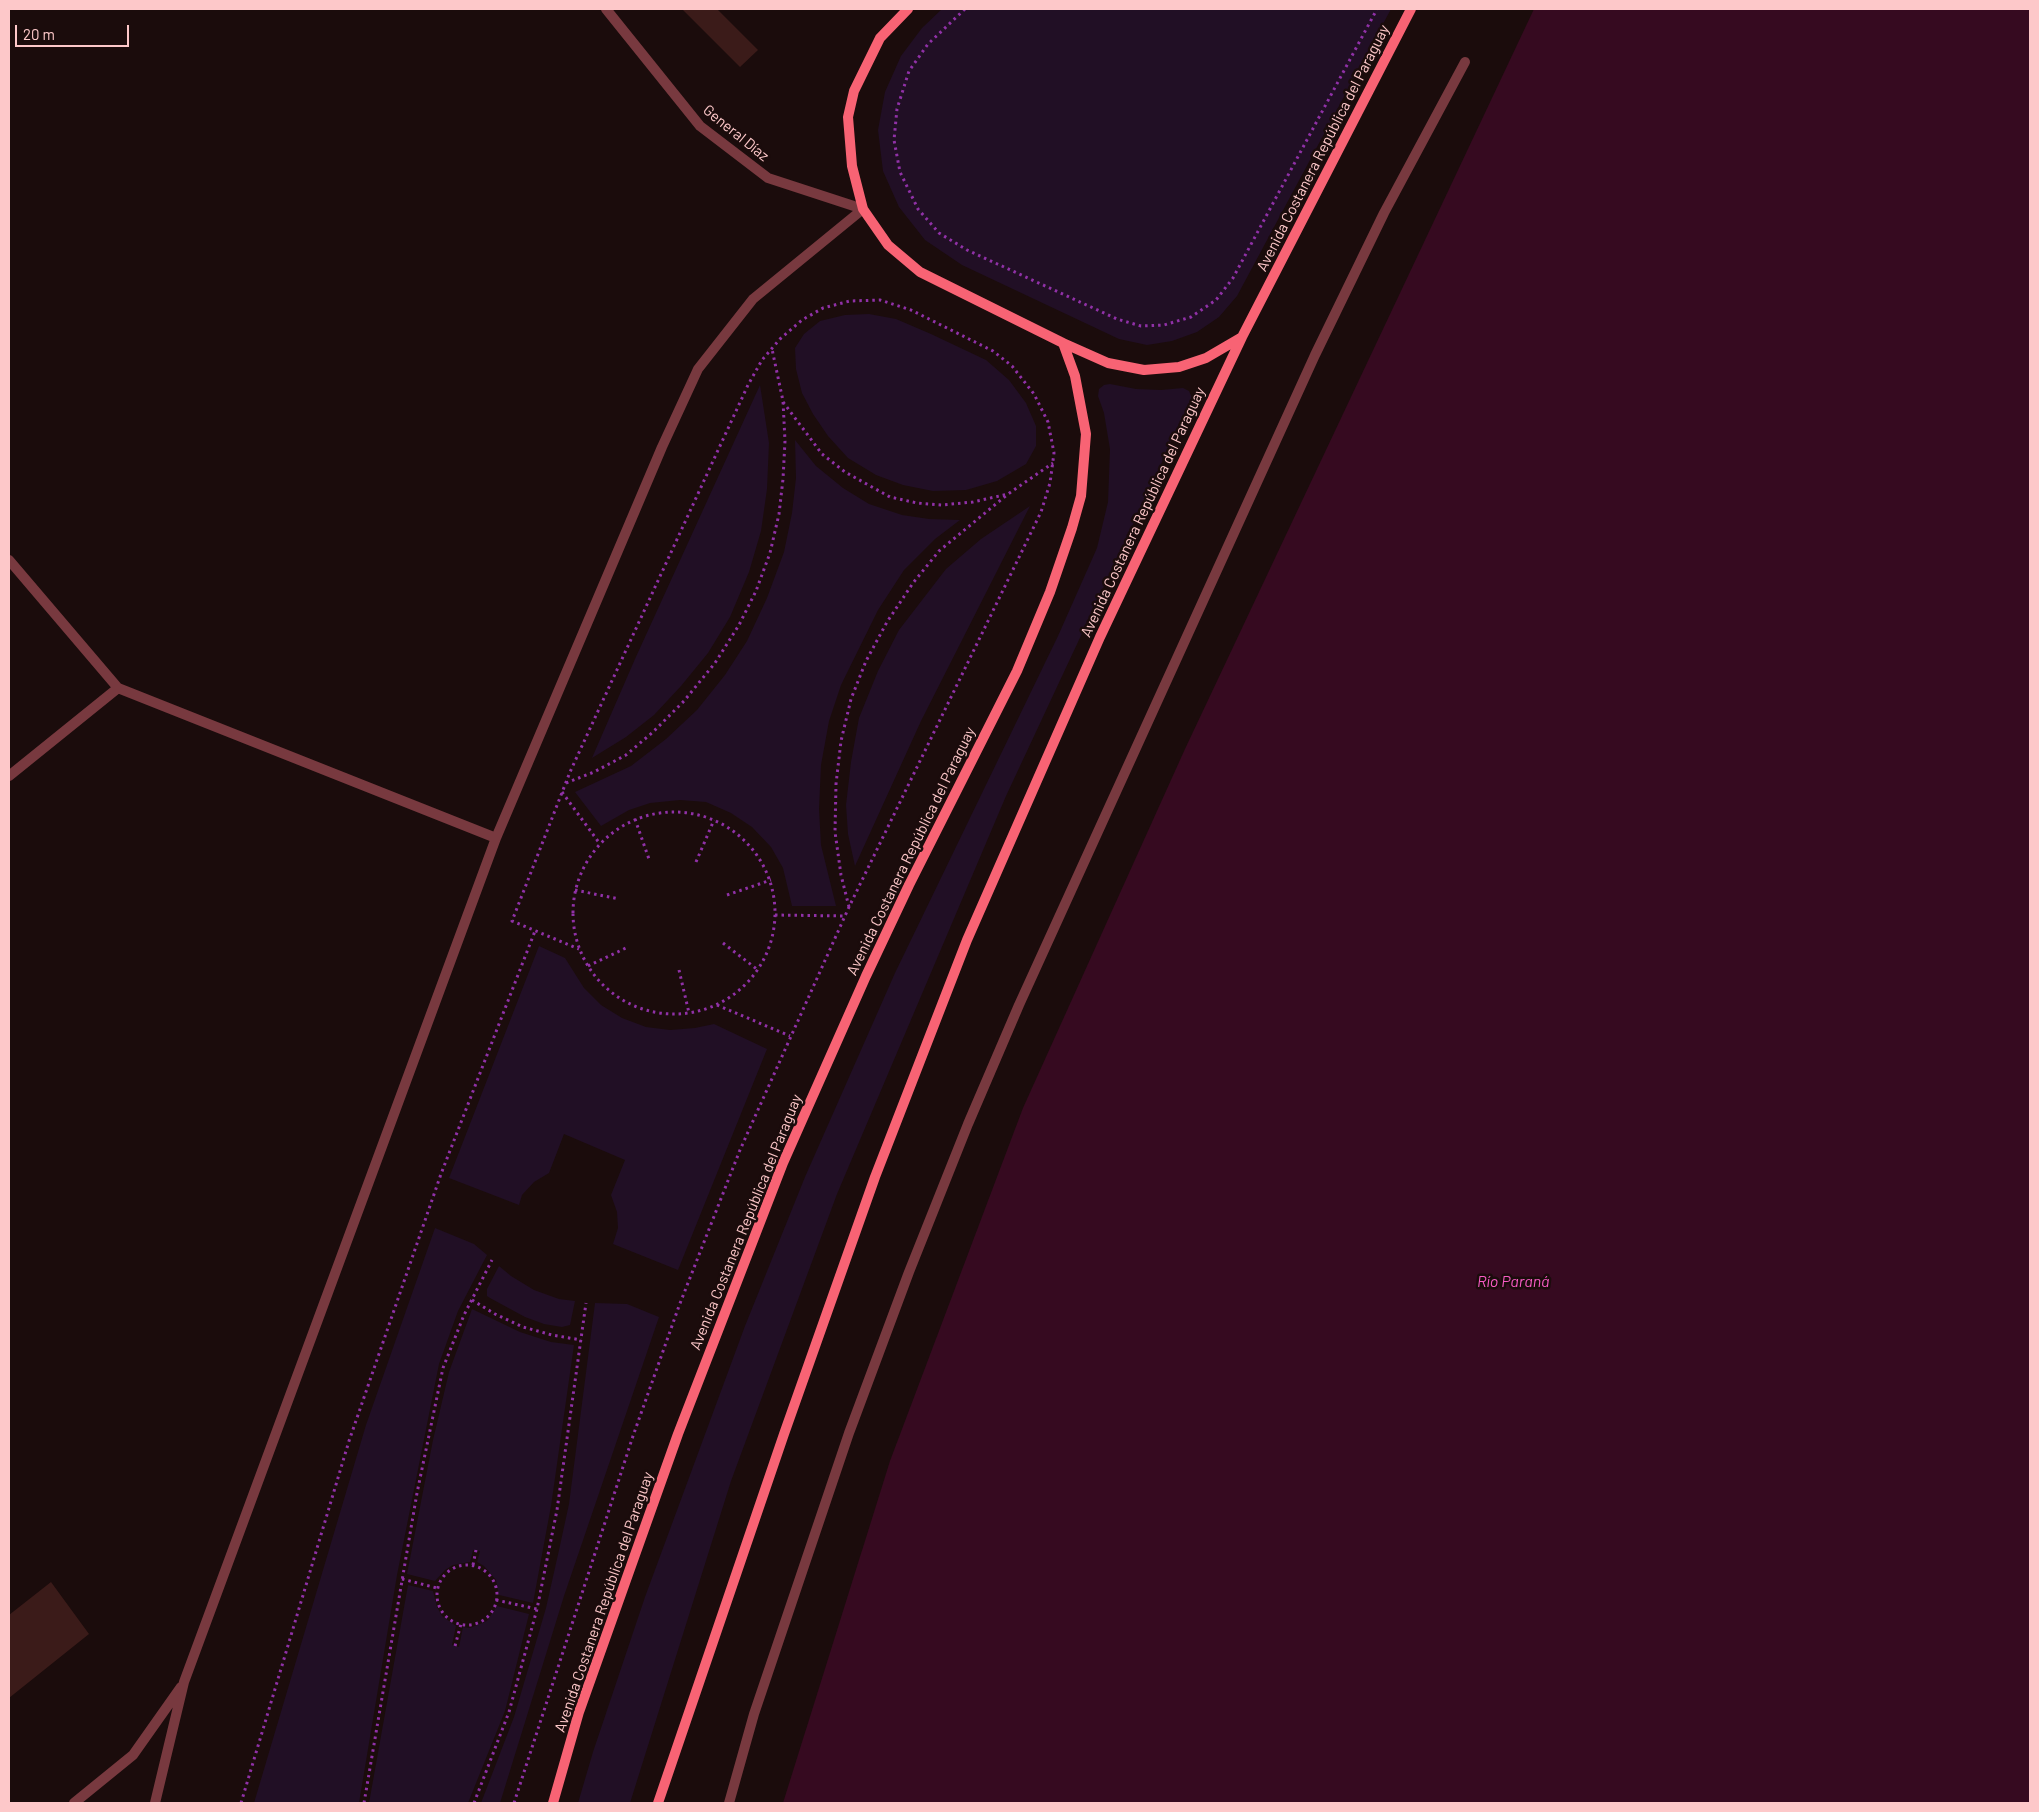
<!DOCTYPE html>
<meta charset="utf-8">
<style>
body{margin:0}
#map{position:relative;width:2039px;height:1812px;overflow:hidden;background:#1b0c0c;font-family:Barlow,sans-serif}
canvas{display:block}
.frame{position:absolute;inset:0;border:10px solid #fdc8c9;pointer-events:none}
.scale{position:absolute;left:15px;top:25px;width:114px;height:22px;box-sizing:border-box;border:2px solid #fdc8c9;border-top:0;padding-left:6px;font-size:15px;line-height:18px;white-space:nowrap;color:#fdc8c9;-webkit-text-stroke:4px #1b0c0c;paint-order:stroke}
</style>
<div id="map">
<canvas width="2039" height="1812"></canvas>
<div class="frame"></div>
<div class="scale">20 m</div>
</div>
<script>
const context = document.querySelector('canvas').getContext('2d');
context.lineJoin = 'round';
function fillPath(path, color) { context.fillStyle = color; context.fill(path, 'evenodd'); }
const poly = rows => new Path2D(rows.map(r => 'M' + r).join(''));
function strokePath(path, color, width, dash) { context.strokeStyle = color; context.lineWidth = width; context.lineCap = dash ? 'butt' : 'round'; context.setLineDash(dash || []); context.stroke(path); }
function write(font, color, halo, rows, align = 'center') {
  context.font = font + ' Barlow,sans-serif'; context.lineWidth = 5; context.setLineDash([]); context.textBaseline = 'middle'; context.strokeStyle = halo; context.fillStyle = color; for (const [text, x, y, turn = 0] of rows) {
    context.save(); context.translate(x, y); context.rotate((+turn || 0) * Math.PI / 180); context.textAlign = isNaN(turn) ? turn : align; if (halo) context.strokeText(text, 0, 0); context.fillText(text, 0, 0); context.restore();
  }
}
fillPath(poly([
 [942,9,1391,9,1237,296,1219,317,1197,332,1172,341,1147,345,1119,339,962,265,925,240,899,207,883,171,878,130,885,92,901,56,922,28],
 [869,314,896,319,931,334,986,360,1009,380,1026,403,1036,426,1036,446,1026,464,997,481,966,490,933,491,903,485,876,475,848,458,828,436,813,414,802,393,796,369,795,348,804,334,820,321,845,315],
 [1110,384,1136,389,1161,390,1183,388,1189,391,1192,398,1006,796,837,1194,731,1481,630,1803,578,1803,593,1752,645,1597,745,1326,805,1177,895,973,1058,636,1097,548,1108,502,1110,449,1104,413,1098,396,1099,389,1104,385],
 [760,385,769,443,767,489,761,531,749,572,730,617,708,653,681,686,654,715,626,737,592,758,635,659],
 [795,440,816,466,843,488,869,504,902,515,929,519,960,520,935,539,904,570,878,610,841,685,829,721,821,765,819,809,821,845,836,906,792,906,783,868,771,847,752,827,731,813,706,802,680,800,650,803,629,810,601,826,575,792,631,766,666,739,697,710,725,675,747,641,767,598,784,552,792,513,796,478],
 [1030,506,921,721,855,866,848,834,846,805,851,762,859,718,878,671,899,630,946,569,981,539],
 [539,946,565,958,584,988,601,1005,622,1018,646,1027,670,1030,695,1028,714,1024,767,1049,678,1270,613,1244,618,1228,617,1212,611,1195,625,1160,564,1134,549,1173,534,1182,522,1195,519,1205,449,1178],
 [435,1228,474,1244,487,1255,458,1311,439,1364,397,1575,359,1803,254,1803,366,1425],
 [499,1266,511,1276,534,1290,559,1299,575,1301,570,1325,562,1327,544,1324,525,1317,490,1298,487,1296,487,1289],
 [595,1303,627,1304,659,1317,564,1596,500,1803,481,1803,514,1717,546,1608,559,1550,569,1504],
 [472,1309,520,1332,551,1342,574,1345,551,1506,533,1603,499,1595,496,1580,484,1566,477,1562,480,1551,476,1550,473,1550,470,1562,453,1565,445,1570,435,1581,407,1574,433,1440,449,1372],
 [408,1585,433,1591,437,1607,442,1616,456,1626,452,1645,459,1647,463,1627,470,1628,487,1621,497,1606,529,1614,505,1711,468,1803,369,1803]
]), '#210f25');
fillPath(poly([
 [1534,9,2030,9,2030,1803,783,1803,890,1461,1023,1108,1185,749]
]), '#360a20');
fillPath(poly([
 [682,9,717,9,758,50,740,67],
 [51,1582,89,1634,9,1698,9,1615]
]), '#3b1b19');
strokePath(poly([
 [965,9,928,44,909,71,897,109,894,140,900,172,918,209,939,233,967,250,1117,319,1141,326,1164,325,1191,317,1216,300,1233,278,1377,9],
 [783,402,822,454,845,472,890,497,917,503,942,505,973,502,1008,494,1053,463],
 [566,783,594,772,626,755,653,732,684,701,715,663,739,625,756,591,770,553,779,514,783,479,785,441,783,401,772,349],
 [562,792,600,844],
 '573 913a101 101 0 1 1 202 0a101 101 0 1 1-202 0Z',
 [635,819,650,862],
 [696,862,714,820],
 [575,890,619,899],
 [727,895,771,880],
 [849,907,841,875,835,832,836,784,841,741,851,699,866,661,887,622,913,583,939,551,1008,494],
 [775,915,846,916],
 [723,943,758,970],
 [588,966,628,947],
 [679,970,689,1013],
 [717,1005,790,1036],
 [472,1300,495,1314,523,1327,552,1335,581,1340],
 [473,1565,476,1550],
 '437 1595a30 30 0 1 1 60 0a30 30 0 1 1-60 0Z',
 [402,1579,437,1588],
 [496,1600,537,1609],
 [455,1646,461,1624],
 [241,1803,349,1441,441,1174,535,931],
 [364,1803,417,1493,443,1368,464,1315,492,1260],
 [474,1803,509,1712,537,1609,557,1510,586,1303],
 [514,1803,633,1436,679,1306,740,1150,849,907,1041,512,1050,483,1054,453,1048,422,1034,394,1012,366,993,351,911,310,880,300,850,301,823,308,802,320,780,339,762,360,748,385,570,772,512,921,579,949]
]), '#9031a7', 3, [2.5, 4]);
strokePath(poly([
 [606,9,700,126,768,178,863,209],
 [9,560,118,688,496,838],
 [9,776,118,688],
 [74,1803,133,1755,181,1687],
 [155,1803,184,1682,496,838,662,447,698,369,753,299,863,209],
 [729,1803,754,1714,849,1433,909,1272,968,1124,1019,1005,1315,355,1384,213,1465,62]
]), '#78393f', 10);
strokePath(poly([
 [1063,343,1108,363,1144,370,1179,367,1206,358,1242,337],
 [553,1803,579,1712,678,1434,783,1163,866,976,909,885,1017,671,1050,592,1072,528,1081,496,1086,434,1075,376,1063,343,920,272,888,245,863,209,852,166,848,117,854,91,880,38,908,9],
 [658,1803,784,1434,875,1177,967,940,1100,637,1242,337,1411,9]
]), '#f86374', 10);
write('15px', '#fdc8c9', '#1b0c0c', [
 ["General Díaz",736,133,39],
 ["Avenida Costanera República del Paraguay",1323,148,-63],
 ["Avenida Costanera República del Paraguay",1143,512,-65],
 ["Avenida Costanera República del Paraguay",911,851,-64],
 ["Avenida Costanera República del Paraguay",746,1222,-68],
 ["Avenida Costanera República del Paraguay",604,1602,-71]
]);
write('italic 16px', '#f85bc5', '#1b0c0c', [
 ["Río Paraná",1513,1282]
]);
</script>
